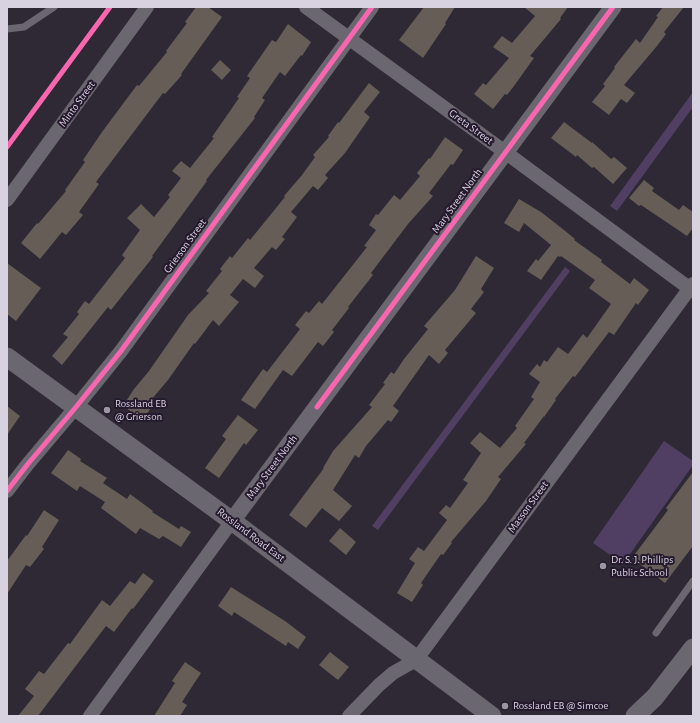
<!DOCTYPE html>
<style>
body{margin:0}
#map{position:relative;width:700px;height:723px;overflow:hidden;background:#2e2934;font-family:"Alegreya Sans",sans-serif}
canvas{display:block}
.frame{position:absolute;inset:0;border:8px solid #d8d1df;pointer-events:none}
</style>
<div id="map">
<canvas width="700" height="723"></canvas>
<div class="frame"></div>
</div>
<script>
const context = document.querySelector('canvas').getContext('2d');
context.lineJoin = 'round';
function fillPath(path, color) { context.fillStyle = color; context.fill(path, 'evenodd'); }
const poly = rows => new Path2D(rows.map(r => 'M' + r).join(''));
function strokePath(path, color, width, dash) { context.strokeStyle = color; context.lineWidth = width; context.lineCap = dash ? 'butt' : 'round'; context.setLineDash(dash || []); context.stroke(path); }
function write(font, color, halo, rows, align = 'center') {
  context.font = font + ' "Alegreya Sans",sans-serif'; context.lineWidth = 4; context.setLineDash([]); context.textBaseline = 'middle'; context.strokeStyle = halo; context.fillStyle = color; for (const [text, x, y, turn = 0] of rows) {
    context.save(); context.translate(x, y); context.rotate((+turn || 0) * Math.PI / 180); context.textAlign = isNaN(turn) ? turn : align; if (halo) context.strokeText(text, 0, 0); context.fillText(text, 0, 0); context.restore();
  }
}
fillPath(poly([
 [693,92,693,107,617,211,610,206],
 [565,267,570,271,378,530,372,526],
 [664,441,693,461,693,465,623,564,593,543]
]), '#513f63');
fillPath(poly([
 [196,7,208,7,222,17,181,74,182,75,165,94,163,93,96,182,99,184,79,212,83,215,66,235,62,232,40,259,21,243,37,223,38,224,66,191,65,190,85,162,83,160,102,132,137,85,139,86,167,52,166,51,187,23,185,22],
 [424,7,455,7,445,23,446,24,423,58,399,40],
 [524,7,568,7,560,18,561,19,530,56,534,58,514,86,507,95,505,94,493,109,474,94,483,83,486,85,509,58,493,47,502,36,512,43,535,16],
 [663,7,684,7,664,32,666,34,657,46,624,85,635,93,627,103,621,99,609,115,592,102,605,86,603,84,615,68,614,67,636,39,640,43,658,17,656,16],
 [288,24,311,42,302,56,301,55,285,76,280,72,262,98,265,100,254,117,255,118,206,180,207,181,152,256,153,257,111,310,108,307,62,365,52,356,68,337,63,334,79,314,77,312,85,301,89,304,125,258,122,255,140,230,127,218,141,204,154,217,170,197,168,195,181,178,172,171,181,161,190,168,214,138,212,137,239,98,237,97,250,78,247,76,272,40,276,42],
 [220,60,231,70,222,80,211,70],
 [369,83,380,92,364,112,370,117,345,153,325,175,328,178,318,190,313,186,291,212,297,217,282,237,285,239,276,250,272,247,254,268,264,276,255,288,243,279,230,295,239,302,219,326,213,320,195,344,194,343,168,380,146,406,150,409,143,420,123,406,134,389,149,371,188,315,209,293,206,291,222,271,220,269,230,256,232,258,248,238,250,240,285,197,284,196,302,175,315,157,313,155,329,137,328,136,338,122,339,123],
 [564,122,592,143,592,142,611,159,614,157,627,168,613,184,594,167,592,168,577,155,576,157,551,138],
 [445,137,463,150,453,165,451,164,429,193,433,196,408,224,371,273,373,275,348,307,349,308,332,330,334,332,323,346,318,342,292,376,283,370,255,409,241,400,263,369,267,372,300,329,295,325,306,311,309,313,319,301,322,304,367,247,364,246,376,230,369,225,376,214,378,215,394,195,400,200,420,176,417,173,429,158,430,159],
 [644,180,654,188,652,191,679,210,683,205,693,212,693,228,687,236,641,205,639,206,629,198],
 [519,199,541,212,564,230,575,239,574,240,602,260,601,262,630,284,634,278,649,290,638,305,636,303,614,335,609,332,575,377,573,376,555,399,556,400,544,417,544,416,524,443,526,444,498,477,501,479,486,501,451,542,452,543,443,555,441,554,421,583,423,585,412,602,397,593,415,563,409,559,418,547,424,551,447,520,439,513,446,505,450,508,468,483,463,480,481,453,470,443,480,432,500,448,517,428,515,426,534,399,531,397,540,382,529,374,537,364,540,367,544,360,547,362,558,347,568,354,583,334,587,338,611,304,589,288,595,280,561,256,560,257,558,256,541,280,527,271,536,259,538,261,551,245,524,223,519,232,504,223],
 [476,256,494,268,481,289,484,292,471,309,476,313,445,350,448,353,439,364,429,355,393,406,399,411,391,422,388,420,366,446,359,458,355,455,333,490,352,506,339,521,322,508,306,528,289,515,324,468,323,468,333,451,372,407,369,405,385,384,383,383,391,372,394,374,404,359,428,329,424,326,455,290],
 [7,263,41,288,16,321,7,314],
 [7,406,20,416,7,435],
 [238,415,258,430,246,445,244,443,219,478,205,468,226,439,222,436],
 [68,450,81,459,80,461,107,478,103,483,127,499,130,494,153,511,152,512,179,529,181,526,191,532,181,547,163,536,159,539,140,528,136,534,101,508,105,502,80,486,77,491,51,473],
 [693,472,693,546,665,583,632,558,668,510,666,508],
 [44,510,59,520,42,547,44,549,30,567,26,565,7,594,7,561,26,535,27,536],
 [340,528,356,542,346,555,329,541],
 [143,573,154,581,133,609,132,608,114,632,106,626,38,716,18,716,34,696,25,689,39,671,44,674,68,643,70,644,102,600,110,606,130,581,135,584],
 [231,587,285,621,306,637,298,649,288,642,286,646,234,612,232,616,218,606],
 [330,652,349,667,338,680,319,665],
 [185,662,201,673,182,702,187,705,180,716,154,716,175,683,172,681]
]), '#665d56');
strokePath(poly([
 [7,29,24,27,54,7],
 [656,633,693,581]
]), '#6b6770', 7);
strokePath(poly([
 [306,7,505,152,693,291],
 [7,200,147,7],
 [7,491,27,465,76,407,121,351,372,7],
 [90,716,232,521],
 [349,716,379,685,393,673,416,660,693,284]
]), '#6b6770', 14);
strokePath(poly([
 [232,521,613,7]
]), '#6b6770', 17);
strokePath(poly([
 [7,357,232,521,492,716],
 [635,716,655,697,693,648]
]), '#6b6770', 19);
strokePath(poly([
 [7,147,110,7],
 [317,407,613,7],
 [7,491,27,465,76,407,121,351,372,7]
]), '#f766af', 5);
for (const [x, y, r, color] of [
 [107,410,4,"#9c96a3"],
 [603,566,4,"#9c96a3"],
 [505,706,4,"#9c96a3"]
]) { const dot = new Path2D(); dot.arc(x, y, r, 0, 2 * Math.PI); context.fillStyle = color; context.fill(dot); strokePath(dot, '#251a2e', 1.5); }
write('11px', '#d8d1df', '#251a2e', [
 ["Minto Street",77,104,-54],
 ["Greta Street",471,127,36],
 ["Mary Street North",457,201,-54],
 ["Grierson Street",185,246,-54],
 ["Mary Street North",272,467,-53],
 ["Masson Street",528,507,-54],
 ["Rossland Road East",251,535,37]
]);
write('11px', '#d8d1df', '#251a2e', [
 ["Rossland EB",115,404],
 ["@ Grierson",115,417],
 ["Dr. S. J. Phillips",611,560],
 ["Public School",611,573],
 ["Rossland EB @ Simcoe",513,706]
], 'left');
</script>
